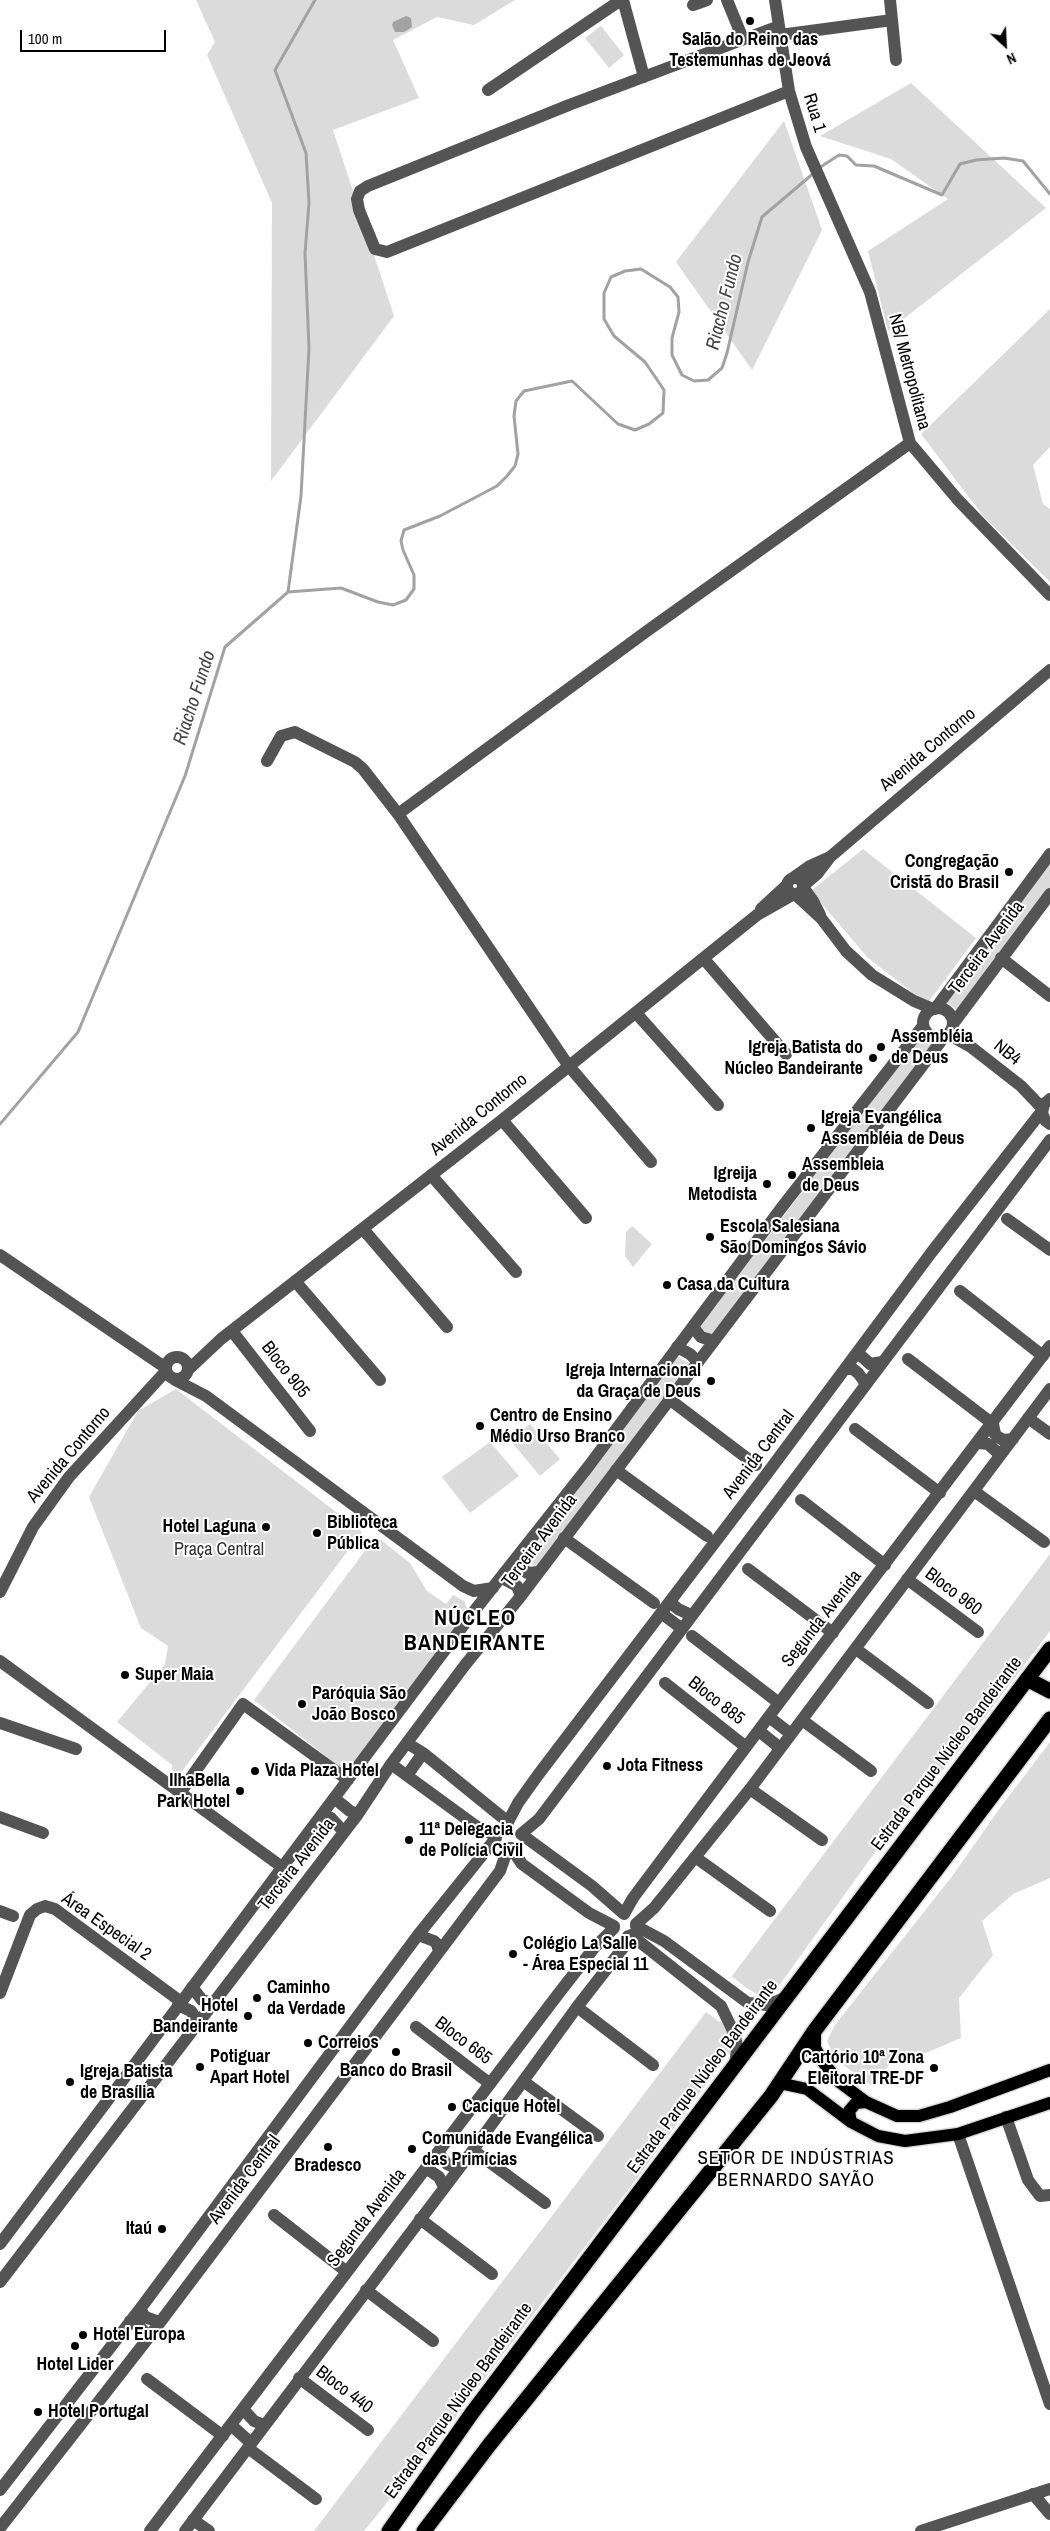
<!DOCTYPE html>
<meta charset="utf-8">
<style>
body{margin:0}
#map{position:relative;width:1050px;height:2531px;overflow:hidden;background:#fff;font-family:"Archivo Narrow",sans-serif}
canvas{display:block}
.north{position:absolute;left:980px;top:20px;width:50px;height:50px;-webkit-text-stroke:4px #fff;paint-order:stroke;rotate:155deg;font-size:14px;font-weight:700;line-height:20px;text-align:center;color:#000}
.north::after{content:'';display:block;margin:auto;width:18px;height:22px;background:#000;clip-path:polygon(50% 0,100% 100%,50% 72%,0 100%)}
.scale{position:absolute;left:20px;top:30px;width:146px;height:22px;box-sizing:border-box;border:2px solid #000;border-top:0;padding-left:6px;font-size:15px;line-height:18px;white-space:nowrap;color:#000;-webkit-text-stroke:4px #fff;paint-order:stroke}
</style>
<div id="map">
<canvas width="1050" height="2531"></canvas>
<div class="north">N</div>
<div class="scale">100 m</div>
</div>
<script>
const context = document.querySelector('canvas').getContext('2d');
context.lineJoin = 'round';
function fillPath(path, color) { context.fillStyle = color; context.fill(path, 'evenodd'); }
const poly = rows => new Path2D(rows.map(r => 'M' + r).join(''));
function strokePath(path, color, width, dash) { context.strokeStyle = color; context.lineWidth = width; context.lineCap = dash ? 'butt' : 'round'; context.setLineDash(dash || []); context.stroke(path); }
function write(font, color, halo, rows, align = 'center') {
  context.font = font + ' "Archivo Narrow",sans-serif'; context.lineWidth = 4; context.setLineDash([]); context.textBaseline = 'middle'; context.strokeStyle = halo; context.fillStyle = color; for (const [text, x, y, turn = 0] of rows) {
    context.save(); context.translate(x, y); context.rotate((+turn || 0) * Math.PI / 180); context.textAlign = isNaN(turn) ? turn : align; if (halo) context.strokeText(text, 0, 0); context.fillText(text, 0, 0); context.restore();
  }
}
fillPath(poly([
 [196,0,515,0,474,25,437,17,393,40,419,98,333,130,394,316,271,481,272,203,207,55,215,42],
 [601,26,624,55,609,68,585,38],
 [911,83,1046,208,888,331,868,251,948,199,891,159,820,136],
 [784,121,822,230,752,370,676,262],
 [1050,309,1050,447,1033,465,1043,504,1050,509,1050,582,984,517,921,434],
 [863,849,976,938,927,1004,867,957,811,891],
 [1050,864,1050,897,961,1013,945,1001],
 [923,1033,936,1043,713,1338,699,1327],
 [632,1226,652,1244,633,1267,625,1256,626,1232],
 [675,1355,691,1364,537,1569,526,1558],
 [176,1389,362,1532,173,1783,172,1765,117,1722,165,1664,168,1646,141,1628,89,1497,138,1411],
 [530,1424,560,1459,540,1476,510,1440],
 [490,1442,519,1476,470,1513,442,1477],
 [373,1540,381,1540,410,1563,427,1591,446,1604,453,1595,464,1601,469,1613,346,1772,254,1700],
 [1050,1554,1050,1631,960,1750,891,1830,778,1987,766,1993,757,1994,745,1987,732,1976],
 [1050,1742,1050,1878,1013,1894,982,1921,993,1955,959,1998,961,2038,914,2058,906,2065,896,2058,871,2085,835,2059,827,2041,835,2025,953,1875,1000,1808],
 [706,2012,723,2024,729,2035,730,2052,638,2177,444,2432,364,2531,314,2531]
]), '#dbdbdb');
fillPath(poly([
 [406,16,411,18,412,27,404,32,395,32,392,25,393,22]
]), '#a2a2a2');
strokePath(poly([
 [819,168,839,155,847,156,856,165,874,166,942,195,960,164,976,160,1004,158,1023,161,1050,194],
 [288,592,301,496,309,348,305,253,309,203,306,153,275,70,315,0],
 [0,1124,78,1032,185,776,225,647,288,592,341,588,378,602,393,605,406,600,414,589,414,575,403,550,401,541,404,530,440,516,497,486,507,476,515,466,518,454,514,416,516,401,524,391,572,381,618,424,635,430,649,424,663,413,664,390,645,362,614,336,604,319,604,293,611,277,625,271,641,269,670,287,678,297,679,312,672,338,672,355,682,375,694,381,708,380,722,368,727,353,748,262,762,217,815,172]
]), '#a2a2a2', 3);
const major = poly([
 [815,2030,815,2048,823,2062,838,2081,866,2102,897,2116,919,2116,950,2107,1050,2070],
 [779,2083,807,2089,851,2122,878,2136,905,2141,958,2134,1050,2103],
 [851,2122,849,2111,856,2103,866,2102]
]);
const highway = poly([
 [1027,1679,1050,1691],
 [389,2531,472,2413,1050,1649],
 [424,2531,490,2444,771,2096,815,2030,1050,1719]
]);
strokePath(major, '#dbdbdb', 15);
strokePath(highway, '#dbdbdb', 18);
strokePath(poly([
 [623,0,644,77],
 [727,0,743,39],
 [775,0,789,91,806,147,870,292,910,443,958,500,1050,595],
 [890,0,896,60],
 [693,5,707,0],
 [779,26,569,105,368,186,360,191,357,199,359,210,375,249,387,252,789,91],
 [780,35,892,20],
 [488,90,621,0],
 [267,761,281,736,295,732,355,762,363,769,398,814,568,1065,651,1162],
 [398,814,647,631,910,443],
 '787 886a8 8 0 1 1 16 0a8 8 0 1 1-16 0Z',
 [793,878,810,866,830,857],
 [803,886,817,874,830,857,1050,670],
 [803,887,813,901,820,915],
 [795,894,821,918,846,951,872,975,914,1001,933,1009],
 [761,909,787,885],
 [1001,958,1050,996],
 [704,959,786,1054],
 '923 1023a15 15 0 1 1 30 0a15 15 0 1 1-30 0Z',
 [935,1009,1050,854],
 [636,1013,718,1105],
 [953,1024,1050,894],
 [948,1034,971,1047,1021,1086,1042,1108],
 [1050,1099,1044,1104,1042,1113,1045,1120,1050,1124],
 [502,1120,586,1218],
 [1050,1140,539,1819,521,1834,592,1886,624,1914,633,1898,779,1703,1050,1346],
 [431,1175,516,1272],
 [1007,1219,1050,1250],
 [363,1229,447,1327],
 [0,1255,166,1368],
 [295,1281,380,1380],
 [960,1291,1043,1356],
 [693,1327,701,1337,714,1341],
 [232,1331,310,1431],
 [677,1347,690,1354,698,1362],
 [858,1353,870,1364,882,1362],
 '166 1368a11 11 0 1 1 22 0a11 11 0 1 1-22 0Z',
 [908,1359,993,1424],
 [845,1369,853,1369,858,1373,864,1381,865,1386],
 [188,1370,221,1339,502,1120,757,915,794,894],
 [175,1380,206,1396,463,1586,474,1591,493,1588],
 [669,1399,756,1465],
 [1028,1418,1050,1434],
 [993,1424,995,1434,998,1437,1003,1440,1013,1439],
 [855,1429,940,1493],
 [979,1443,988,1444,997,1452,999,1457],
 [616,1470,707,1536],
 [974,1491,1044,1542],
 [801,1500,885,1565],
 [564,1538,654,1603],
 [515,1561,527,1573,539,1572],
 [748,1569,833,1633],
 [502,1578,517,1586,521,1596],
 [907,1579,978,1632],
 [0,1592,33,1527,69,1477,166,1371],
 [670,1602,678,1609,691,1615],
 [661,1613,681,1628],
 [692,1636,779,1703],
 [856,1649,928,1703],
 [0,1661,282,1867],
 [665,1683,746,1747],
 [769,1717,791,1734],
 [802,1720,871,1771],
 [0,1723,76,1749],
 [759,1731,780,1748],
 [407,1743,423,1753,508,1822,518,1803,538,1775,766,1475,931,1253,1042,1111],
 [391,1764,476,1826,496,1836],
 [408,1774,423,1753],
 [750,1789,822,1840],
 [180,1793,243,1704,348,1780],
 [334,1798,350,1811,358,1814],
 [322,1814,331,1818,344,1832],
 [0,1817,43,1833],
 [511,1848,522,1864,589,1913,614,1926],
 [695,1857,770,1911],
 [0,1911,13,1916],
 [636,1924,654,1908,750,1789,1050,1389],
 [636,1926,664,1941,748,2003,767,2005,787,1997],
 [418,1935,434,1941,437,1944,439,1952],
 [631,1935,721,2006,735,2035,737,2048,735,2066],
 [192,1987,202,2000,212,2003],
 [0,1993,30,1915,37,1909,45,1906,55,1909,180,2001],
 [178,2005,191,2011,198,2022],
 [577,2007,653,2065],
 [416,2027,489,2083],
 [523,2081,598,2136],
 [1006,2117,1028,2180,1040,2196,1050,2195],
 [958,2134,1050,2404],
 [473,2150,545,2203],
 [438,2152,447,2164,458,2169],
 [426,2168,439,2177,444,2187],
 [274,2215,347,2272],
 [420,2219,492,2274],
 [0,2244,475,1610,588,1467,782,1207,923,1026],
 [0,2282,358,1814,391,1764,465,1665,521,1596,945,1036],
 [366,2290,433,2341],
 [140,2309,145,2317,159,2322],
 [130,2321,139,2326,149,2337],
 [299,2378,368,2430],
 [147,2379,223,2436],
 [243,2409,254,2421,264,2425],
 [231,2425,251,2443],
 [248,2448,316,2499],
 [0,2490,140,2309,418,1935,496,1838],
 [1033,2494,1050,2514],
 [193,2520,209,2531],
 [0,2528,149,2337,500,1871,508,1848],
 [150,2531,559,1993,594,1948,614,1928],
 [185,2531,473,2150,577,2007,623,1948,628,1936],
 [921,2531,1050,2489]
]), '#545454', 12);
strokePath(major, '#000', 12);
strokePath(highway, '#000', 15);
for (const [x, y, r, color] of [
 [750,21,5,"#000"],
 [1009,872,5,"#000"],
 [881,1047,5,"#000"],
 [873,1058,5,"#000"],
 [811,1128,5,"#000"],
 [792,1175,5,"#000"],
 [767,1184,5,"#000"],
 [710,1237,5,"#000"],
 [667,1285,5,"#000"],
 [711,1381,5,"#000"],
 [480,1426,5,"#000"],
 [266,1527,5,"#000"],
 [317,1533,5,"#000"],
 [125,1675,5,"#000"],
 [302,1704,5,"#000"],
 [607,1766,5,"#000"],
 [255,1771,5,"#000"],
 [240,1791,5,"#000"],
 [409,1840,5,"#000"],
 [513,1954,5,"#000"],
 [257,1998,5,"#000"],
 [248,2016,5,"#000"],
 [308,2043,5,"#000"],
 [396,2052,5,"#000"],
 [200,2067,5,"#000"],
 [934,2068,5,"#000"],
 [70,2082,5,"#000"],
 [452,2107,5,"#000"],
 [328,2147,5,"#000"],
 [412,2149,5,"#000"],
 [162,2229,5,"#000"],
 [83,2335,5,"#000"],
 [75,2346,5,"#000"],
 [38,2412,5,"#000"]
]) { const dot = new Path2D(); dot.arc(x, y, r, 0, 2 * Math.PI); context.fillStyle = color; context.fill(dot); strokePath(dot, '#fff', 2); }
write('bold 18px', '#000', '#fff', [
 ["Salão do Reino das",750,40,"center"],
 ["Testemunhas de Jeová",750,61,"center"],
 ["Congregação",999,862,"right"],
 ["Cristã do Brasil",999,883,"right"],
 ["Assembléia",891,1037],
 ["de Deus",891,1058],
 ["Igreja Batista do",863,1048,"right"],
 ["Núcleo Bandeirante",863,1069,"right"],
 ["Igreja Evangélica",821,1118],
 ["Assembléia de Deus",821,1139],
 ["Assembleia",802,1165],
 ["de Deus",802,1186],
 ["Igreija",757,1174,"right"],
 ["Metodista",757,1195,"right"],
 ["Escola Salesiana",720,1227],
 ["São Domingos Sávio",720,1248],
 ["Casa da Cultura",677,1285],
 ["Igreja Internacional",701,1371,"right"],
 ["da Graça de Deus",701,1392,"right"],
 ["Centro de Ensino",490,1416],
 ["Médio Urso Branco",490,1437],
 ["Biblioteca",327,1523],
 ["Pública",327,1544],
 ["Hotel Laguna",256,1527,"right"],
 ["Super Maia",135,1675],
 ["Paróquia São",312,1694],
 ["João Bosco",312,1715],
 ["Jota Fitness",617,1766],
 ["Vida Plaza Hotel",265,1771],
 ["IlhaBella",230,1781,"right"],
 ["Park Hotel",230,1802,"right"],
 ["11ª Delegacia",419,1830],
 ["de Polícia Civil",419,1851],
 ["Colégio La Salle",523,1944],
 ["- Área Especial 11",523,1965],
 ["Caminho",267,1988],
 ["da Verdade",267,2009],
 ["Hotel",238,2006,"right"],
 ["Bandeirante",238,2027,"right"],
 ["Correios",318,2043],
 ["Potiguar",210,2057],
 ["Apart Hotel",210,2078],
 ["Cartório 10ª Zona",924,2058,"right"],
 ["Eleitoral TRE-DF",924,2079,"right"],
 ["Banco do Brasil",396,2071,"center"],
 ["Igreja Batista",80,2072],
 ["de Brasília",80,2093],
 ["Cacique Hotel",462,2107],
 ["Comunidade Evangélica",422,2139],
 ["das Primícias",422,2160],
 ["Bradesco",328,2166,"center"],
 ["Itaú",152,2229,"right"],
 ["Hotel Europa",93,2335],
 ["Hotel Lider",75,2365,"center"],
 ["Hotel Portugal",48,2412]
], 'left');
write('18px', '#000', '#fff', [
 ["Rua 1",814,113,73],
 ["NB/ Metropolitana",909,372,75],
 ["Avenida Contorno",928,750,-40],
 ["Terceira Avenida",987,948,-53],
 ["NB4",1007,1053,39],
 ["Avenida Contorno",479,1115,-39],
 ["Bloco 905",285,1370,52],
 ["Avenida Contorno",69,1455,-50],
 ["Avenida Central",759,1455,-53],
 ["Terceira Avenida",540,1541,-53],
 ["Bloco 960",953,1592,37],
 ["Segunda Avenida",822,1619,-52],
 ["Bloco 885",716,1701,38],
 ["Estrada Parque Núcleo Bandeirante",947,1754,-53],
 ["Terceira Avenida",297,1865,-52],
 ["Área Especial 2",106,1927,35],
 ["Bloco 665",463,2041,37],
 ["Estrada Parque Núcleo Bandeirante",703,2077,-53],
 ["Avenida Central",245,2180,-53],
 ["Segunda Avenida",367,2218,-53],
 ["Bloco 440",344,2390,37],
 ["Estrada Parque Núcleo Bandeirante",459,2401,-54]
]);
write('18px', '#323232', '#fff', [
 ["Praça Central",219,1550]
]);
write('italic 19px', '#434343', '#fff', [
 ["Riacho Fundo",725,302,-76],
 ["Riacho Fundo",195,698,-72]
]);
context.letterSpacing = '1px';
write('19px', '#000', '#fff', [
 ["SETOR DE INDÚSTRIAS",796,2159],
 ["BERNARDO SAYÃO",796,2181]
]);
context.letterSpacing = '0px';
context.letterSpacing = '1px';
write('bold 22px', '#000', '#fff', [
 ["NÚCLEO",475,1619],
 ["BANDEIRANTE",475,1644]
]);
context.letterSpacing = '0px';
</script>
